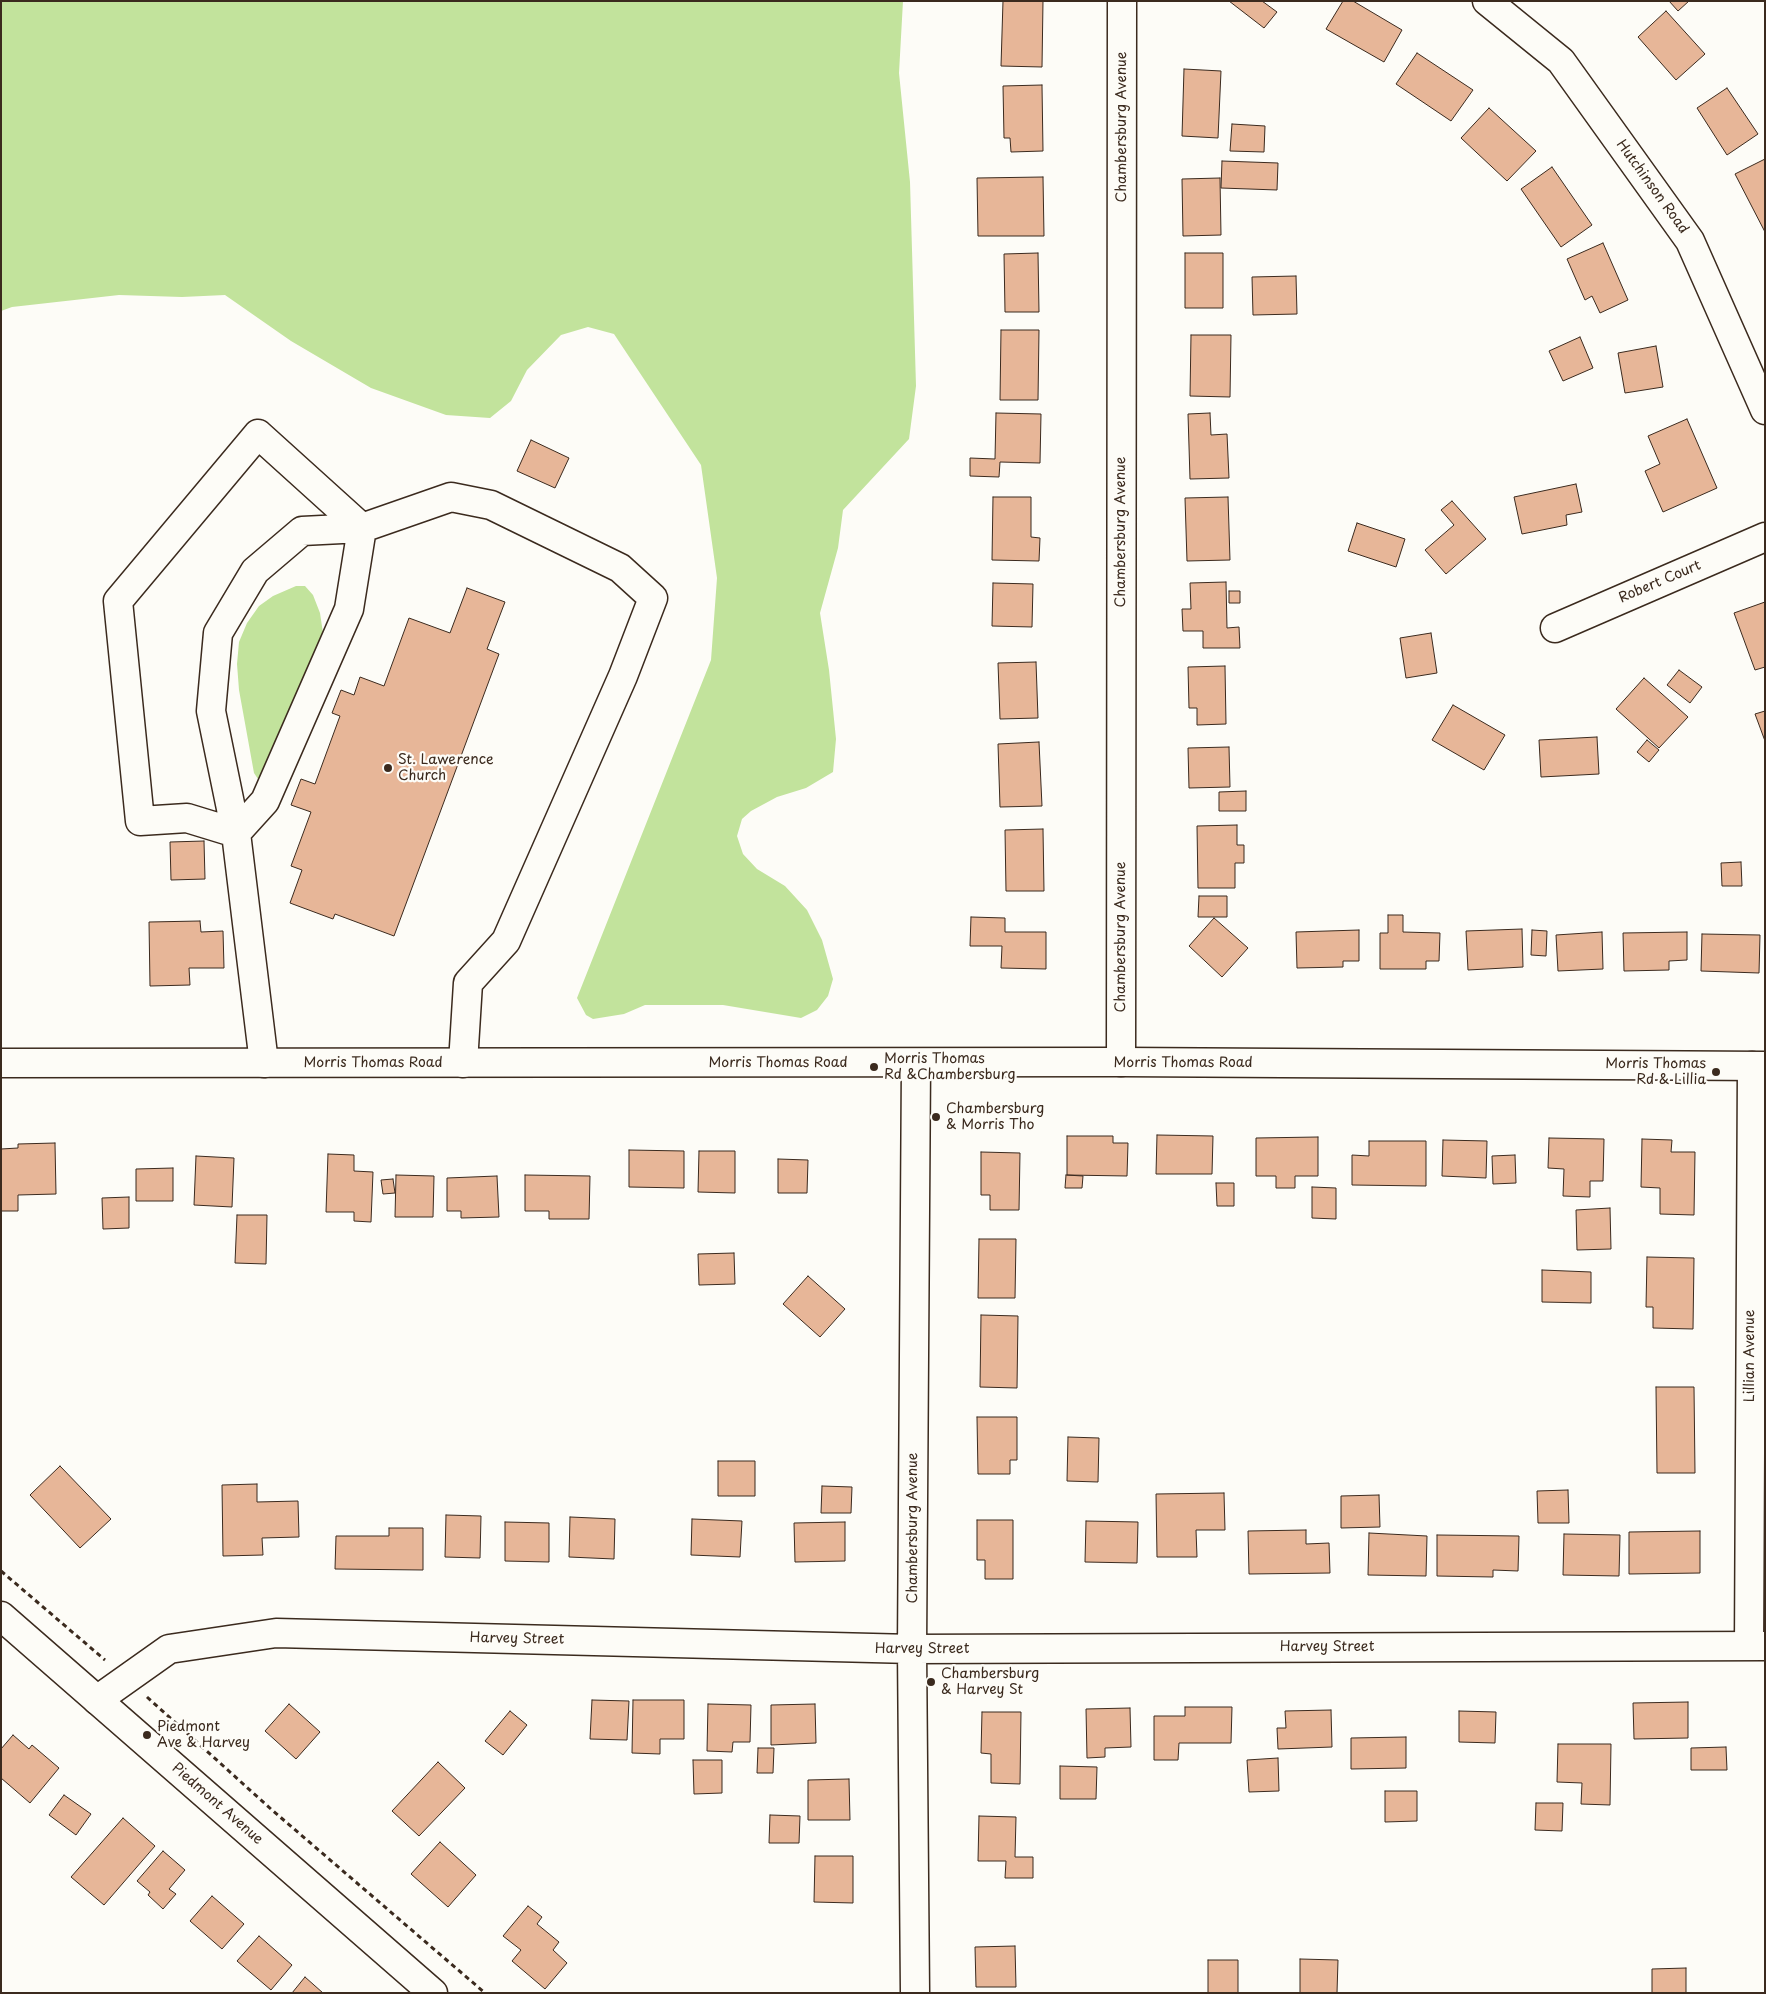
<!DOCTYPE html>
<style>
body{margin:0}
#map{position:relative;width:1766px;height:1994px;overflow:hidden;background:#fdfcf7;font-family:"Playpen Sans",sans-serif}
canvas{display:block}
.frame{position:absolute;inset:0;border:2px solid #3b2a1e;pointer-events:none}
</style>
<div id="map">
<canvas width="1766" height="1994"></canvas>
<div class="frame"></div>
</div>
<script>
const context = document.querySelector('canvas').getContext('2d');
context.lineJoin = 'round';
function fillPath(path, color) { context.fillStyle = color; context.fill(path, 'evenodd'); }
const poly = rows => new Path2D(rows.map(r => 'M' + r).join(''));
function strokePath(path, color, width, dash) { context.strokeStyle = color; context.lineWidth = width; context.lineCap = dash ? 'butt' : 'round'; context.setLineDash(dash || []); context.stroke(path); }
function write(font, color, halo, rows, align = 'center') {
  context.font = font + ' "Playpen Sans",sans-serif'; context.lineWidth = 4.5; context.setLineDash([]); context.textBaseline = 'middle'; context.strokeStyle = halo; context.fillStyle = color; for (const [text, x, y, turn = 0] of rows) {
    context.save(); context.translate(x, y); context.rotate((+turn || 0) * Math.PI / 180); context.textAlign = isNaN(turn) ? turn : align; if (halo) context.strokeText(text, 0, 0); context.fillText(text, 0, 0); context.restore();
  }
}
fillPath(poly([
 [1,1,903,1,899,73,910,182,916,386,909,439,843,510,838,548,820,613,829,670,836,739,833,772,806,788,777,797,751,811,742,819,737,836,743,854,757,869,785,886,807,910,822,940,833,979,828,996,817,1010,801,1018,723,1005,645,1005,624,1014,593,1019,586,1015,577,998,711,660,717,578,701,465,614,334,588,327,561,335,527,370,511,401,490,418,446,415,371,388,291,341,225,295,182,297,119,295,12,307,1,311],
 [296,586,305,586,313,595,320,613,323,633,320,651,263,780,258,779,254,773,239,690,237,664,239,642,247,623,259,606,273,596]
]), '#c2e39c');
const building = poly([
 [1003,1,1043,1,1042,67,1001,66,1003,1],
 [1229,1,1262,1,1277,12,1264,28,1229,1],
 [1343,1,1353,1,1402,30,1384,62,1326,29,1343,1],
 [1669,1,1689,1,1678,11,1669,1],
 [1666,11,1705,54,1676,80,1638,37,1666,11],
 [1417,53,1473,90,1451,121,1396,84,1417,53],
 [1184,69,1221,71,1218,138,1182,136,1184,69],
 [1042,85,1043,151,1011,152,1010,138,1004,138,1003,86,1042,85],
 [1727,88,1758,134,1727,155,1697,108,1727,88],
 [1489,108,1536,151,1507,181,1461,138,1489,108],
 [1232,124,1265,126,1264,152,1230,151,1232,124],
 [1765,159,1765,232,1735,174,1765,159],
 [1222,161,1278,163,1277,190,1221,188,1222,161],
 [1552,167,1592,225,1561,247,1521,189,1552,167],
 [1043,177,1044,236,978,236,977,178,1043,177],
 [1220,178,1221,235,1183,236,1182,179,1220,178],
 [1603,243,1628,300,1600,313,1592,296,1585,300,1567,259,1603,243],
 [1038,253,1039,312,1005,312,1004,254,1038,253],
 [1185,253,1223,253,1223,308,1185,308,1185,253],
 [1296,276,1297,314,1253,315,1252,277,1296,276],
 [1001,330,1039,330,1038,400,1000,400,1001,330],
 [1191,335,1231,335,1230,397,1190,396,1191,335],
 [1580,337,1593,368,1563,381,1549,351,1580,337],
 [1656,346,1663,387,1625,393,1618,353,1656,346],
 [996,413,1041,414,1040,463,1000,462,999,477,970,476,970,458,995,459,996,413],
 [1210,413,1211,435,1227,434,1229,478,1190,479,1188,414,1210,413],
 [1687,419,1717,488,1663,512,1645,471,1660,464,1648,436,1687,419],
 [531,440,569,458,555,488,517,471,531,440],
 [1576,484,1582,512,1566,515,1567,525,1522,534,1514,497,1576,484],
 [993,497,1031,497,1031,537,1040,538,1039,561,992,560,993,497],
 [1228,497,1230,560,1187,561,1185,498,1228,497],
 [1452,501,1486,539,1446,574,1425,550,1454,525,1441,510,1452,501],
 [1357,523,1405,539,1396,567,1348,551,1357,523],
 [1226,582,1227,628,1239,627,1240,648,1203,648,1203,631,1183,631,1182,609,1191,609,1190,583,1226,582],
 [993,583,1033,584,1032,627,992,626,993,583],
 [467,588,505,602,487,649,499,654,394,936,335,914,333,919,290,903,302,870,291,866,311,812,291,805,301,779,315,784,340,716,332,713,341,690,354,695,360,677,384,686,409,618,450,633,467,588],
 [1229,591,1240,591,1240,603,1229,603,1229,591],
 [1765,602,1765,667,1755,670,1734,613,1765,602],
 [1431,633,1437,673,1406,678,1400,638,1431,633],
 [1036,662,1038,718,1000,719,998,663,1036,662],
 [1225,666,1226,724,1197,725,1197,708,1189,708,1188,667,1225,666],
 [1679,670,1702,687,1690,703,1667,685,1679,670],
 [1644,678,1688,717,1659,748,1616,709,1644,678],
 [1453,705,1505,735,1484,770,1432,740,1453,705],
 [1765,711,1765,741,1755,714,1765,711],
 [1597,737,1599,774,1541,777,1539,740,1597,737],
 [1647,740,1659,750,1649,762,1637,752,1647,740],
 [1039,742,1042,806,1000,807,998,744,1039,742],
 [1229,747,1230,787,1189,788,1188,748,1229,747],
 [1246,791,1246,811,1219,811,1219,792,1246,791],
 [1237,825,1237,845,1244,845,1244,863,1235,863,1235,888,1198,888,1197,826,1237,825],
 [1043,829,1044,891,1006,891,1005,830,1043,829],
 [204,841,205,879,171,880,170,842,204,841],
 [1741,862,1742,886,1722,886,1721,863,1741,862],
 [1199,896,1227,896,1227,917,1198,917,1199,896],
 [1388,915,1403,915,1403,932,1440,933,1439,961,1426,961,1426,969,1380,969,1380,933,1388,933,1388,915],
 [971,917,1005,918,1005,932,1046,932,1046,969,1001,968,1002,946,970,946,971,917],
 [1214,918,1248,948,1222,977,1189,946,1214,918],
 [200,921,201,932,223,931,224,968,189,968,190,985,150,986,149,922,200,921],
 [1522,929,1523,967,1468,970,1466,931,1522,929],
 [1359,930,1359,961,1343,961,1343,967,1297,968,1296,932,1359,930],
 [1532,930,1547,931,1546,956,1531,955,1532,930],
 [1602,932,1603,969,1558,971,1556,935,1602,932],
 [1687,932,1687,960,1669,961,1669,970,1624,971,1623,933,1687,932],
 [1702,934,1760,935,1759,973,1701,971,1702,934],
 [1157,1135,1213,1136,1212,1174,1156,1174,1157,1135],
 [1067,1136,1113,1136,1113,1143,1128,1143,1127,1176,1067,1175,1067,1136],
 [1318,1137,1318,1176,1295,1176,1295,1188,1276,1188,1276,1176,1256,1176,1256,1138,1318,1137],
 [1549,1138,1604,1139,1603,1181,1590,1181,1590,1197,1563,1196,1564,1169,1548,1168,1549,1138],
 [1642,1139,1672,1140,1671,1152,1695,1152,1694,1215,1660,1214,1660,1188,1641,1187,1642,1139],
 [1443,1140,1487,1141,1486,1178,1442,1176,1443,1140],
 [1369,1141,1426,1141,1426,1186,1352,1185,1352,1155,1369,1156,1369,1141],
 [55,1143,56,1194,18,1195,18,1211,1,1211,1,1149,18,1148,18,1144,55,1143],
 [629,1150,684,1151,684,1188,629,1187,629,1150],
 [699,1151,735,1151,735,1193,698,1192,699,1151],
 [981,1152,1020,1153,1019,1210,990,1210,990,1195,981,1195,981,1152],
 [328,1154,354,1155,354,1171,373,1172,371,1222,354,1221,354,1212,326,1212,328,1154],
 [1515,1155,1516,1183,1493,1184,1492,1156,1515,1155],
 [196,1156,234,1158,232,1207,194,1205,196,1156],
 [778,1159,808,1160,807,1193,778,1193,778,1159],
 [173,1168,173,1201,136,1201,136,1169,173,1168],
 [396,1175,434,1176,433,1217,395,1217,396,1175],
 [525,1175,590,1176,589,1219,549,1219,549,1211,525,1211,525,1175],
 [1066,1175,1083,1176,1082,1188,1065,1188,1066,1175],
 [497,1176,499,1217,461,1218,461,1211,447,1211,447,1178,497,1176],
 [393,1179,395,1193,383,1194,381,1180,393,1179],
 [1216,1183,1234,1183,1234,1206,1217,1206,1216,1183],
 [1312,1187,1336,1188,1336,1219,1312,1218,1312,1187],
 [129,1197,129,1228,103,1229,102,1198,129,1197],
 [1610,1208,1611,1249,1577,1250,1576,1210,1610,1208],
 [237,1215,267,1215,266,1264,235,1263,237,1215],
 [979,1239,1016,1239,1015,1298,978,1298,979,1239],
 [734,1253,735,1284,699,1285,698,1254,734,1253],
 [1647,1257,1694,1258,1693,1329,1653,1328,1653,1307,1646,1307,1647,1257],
 [1542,1270,1591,1272,1591,1303,1542,1302,1542,1270],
 [808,1276,845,1309,820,1337,783,1304,808,1276],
 [981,1315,1018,1316,1017,1388,980,1387,981,1315],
 [1656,1387,1694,1387,1695,1473,1657,1473,1656,1387],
 [977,1417,1017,1417,1017,1460,1010,1460,1010,1474,978,1474,977,1417],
 [1068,1437,1099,1438,1098,1482,1067,1481,1068,1437],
 [718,1461,755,1461,755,1496,718,1496,718,1461],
 [60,1466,111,1519,80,1548,30,1495,60,1466],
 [257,1484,257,1502,298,1501,299,1537,262,1538,263,1555,223,1556,222,1485,257,1484],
 [822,1486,852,1487,851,1513,821,1513,822,1486],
 [1568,1490,1569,1523,1538,1523,1537,1491,1568,1490],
 [1224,1493,1225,1530,1196,1530,1197,1557,1157,1557,1156,1494,1224,1493],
 [1379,1495,1380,1527,1341,1528,1341,1496,1379,1495],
 [446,1515,481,1516,480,1558,445,1557,446,1515],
 [570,1517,615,1519,614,1559,569,1557,570,1517],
 [692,1519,742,1521,740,1557,691,1555,692,1519],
 [977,1520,1013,1520,1013,1579,985,1579,985,1560,977,1560,977,1520],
 [1086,1521,1138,1522,1137,1563,1085,1562,1086,1521],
 [505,1522,549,1523,549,1562,505,1561,505,1522],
 [845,1522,845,1561,795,1562,794,1523,845,1522],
 [389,1528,423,1528,423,1570,335,1569,336,1536,389,1536,389,1528],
 [1306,1530,1306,1544,1329,1543,1330,1573,1249,1574,1248,1531,1306,1530],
 [1700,1531,1700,1573,1629,1574,1629,1532,1700,1531],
 [1369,1533,1427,1536,1426,1576,1368,1575,1369,1533],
 [1564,1534,1620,1535,1619,1576,1563,1575,1564,1534],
 [1437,1535,1519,1536,1518,1571,1493,1570,1493,1577,1437,1576,1437,1535],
 [592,1700,629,1701,627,1740,590,1739,592,1700],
 [633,1700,684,1700,684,1739,660,1739,660,1754,632,1753,633,1700],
 [1688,1702,1688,1738,1634,1739,1633,1703,1688,1702],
 [289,1704,320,1732,296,1759,265,1731,289,1704],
 [708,1704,751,1705,750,1742,733,1742,732,1752,707,1751,708,1704],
 [815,1704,816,1743,771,1745,771,1705,815,1704],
 [1185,1707,1232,1707,1231,1743,1179,1743,1178,1760,1154,1760,1154,1716,1185,1716,1185,1707],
 [1130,1708,1131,1747,1105,1748,1105,1757,1087,1758,1086,1709,1130,1708],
 [1331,1710,1332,1747,1278,1749,1277,1728,1286,1728,1285,1711,1331,1710],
 [510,1711,527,1725,503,1755,485,1741,510,1711],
 [1459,1711,1496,1712,1495,1743,1459,1742,1459,1711],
 [982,1712,1021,1712,1020,1784,991,1783,991,1754,981,1753,982,1712],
 [13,1735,29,1749,32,1745,59,1768,30,1803,1,1778,1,1749,13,1735],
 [1406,1737,1406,1768,1351,1769,1351,1738,1406,1737],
 [1558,1744,1611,1744,1610,1805,1581,1804,1582,1783,1557,1782,1558,1744],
 [1726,1747,1727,1770,1691,1770,1691,1748,1726,1747],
 [758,1748,774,1748,773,1773,757,1773,758,1748],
 [1278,1758,1279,1791,1249,1792,1247,1760,1278,1758],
 [693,1760,722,1760,722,1793,694,1794,693,1760],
 [438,1762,465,1788,419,1836,392,1811,438,1762],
 [1060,1766,1097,1767,1096,1799,1060,1799,1060,1766],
 [849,1779,850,1820,808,1820,808,1780,849,1779],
 [1385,1791,1417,1791,1417,1821,1385,1822,1385,1791],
 [64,1795,91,1814,76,1835,49,1815,64,1795],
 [1536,1803,1563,1803,1562,1831,1535,1830,1536,1803],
 [770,1815,800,1816,799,1843,769,1843,770,1815],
 [979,1816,1016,1817,1015,1857,1033,1857,1033,1878,1005,1878,1006,1861,978,1861,979,1816],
 [123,1818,155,1846,104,1905,71,1877,123,1818],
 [440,1842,476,1875,448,1907,411,1874,440,1842],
 [163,1851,185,1870,169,1889,176,1894,163,1909,148,1895,150,1892,137,1881,163,1851],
 [815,1856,853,1856,853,1903,814,1902,815,1856],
 [212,1896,244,1924,222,1949,190,1921,212,1896],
 [528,1906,542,1917,537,1924,559,1942,553,1950,567,1963,545,1989,512,1961,521,1950,503,1936,528,1906],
 [259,1936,292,1965,271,1990,237,1961,259,1936],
 [1015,1946,1016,1987,976,1987,975,1947,1015,1946],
 [1300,1959,1338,1960,1337,1993,1300,1993,1300,1959],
 [1208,1960,1238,1960,1238,1993,1208,1993,1208,1960],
 [1686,1968,1686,1993,1652,1993,1652,1969,1686,1968],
 [305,1977,323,1993,292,1993,305,1977]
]);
fillPath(building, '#e7b698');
strokePath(building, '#3b2a1e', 1);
const minor = poly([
 [1487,1,1561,61,1690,241,1765,410],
 [258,434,362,528,349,609,265,801,236,833,187,818,140,821,118,601,258,434],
 [1555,628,1765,537],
 [1121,1062,1122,1],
 [264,1063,236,833,211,711,218,633,255,571,302,531,362,528,451,497,491,505,620,568,653,598,623,676,506,941,468,983,463,1063],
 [1749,1646,1752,1066],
 [97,1700,169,1649,276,1633,912,1649,1765,1646],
 [915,1993,912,1649,916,1063]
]);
const major = poly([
 [1,1063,1121,1062,1765,1066],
 [1,1616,433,1993]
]);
strokePath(minor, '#3b2a1e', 31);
strokePath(major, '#3b2a1e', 31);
strokePath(poly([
 [1,1571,105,1660],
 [147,1697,272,1810,485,1993]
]), '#3b2a1e', 3, [5, 4]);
strokePath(minor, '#fdfcf7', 28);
strokePath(major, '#fdfcf7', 28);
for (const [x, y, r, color] of [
 [388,768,5,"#3b2a1e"],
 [874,1067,5,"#3b2a1e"],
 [1716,1072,5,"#3b2a1e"],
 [936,1117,5,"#3b2a1e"],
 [931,1682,5,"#3b2a1e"],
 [147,1735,5,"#3b2a1e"]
]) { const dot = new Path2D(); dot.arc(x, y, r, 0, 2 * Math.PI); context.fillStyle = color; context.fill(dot); strokePath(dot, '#fdfcf7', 2); }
write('14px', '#3b2a1e', '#fdfcf7', [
 ["Chambersburg Avenue",1122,127,-90],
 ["Hutchinson Road",1652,187,54],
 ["Chambersburg Avenue",1121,532,-90],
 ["Robert Court",1660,582,-23],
 ["Chambersburg Avenue",1121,937,-90],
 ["Morris Thomas Road",373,1063],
 ["Morris Thomas Road",778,1063],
 ["Morris Thomas Road",1183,1063],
 ["Lillian Avenue",1750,1356,-90],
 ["Chambersburg Avenue",913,1528,-90],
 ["Harvey Street",517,1639,1],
 ["Harvey Street",1327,1647],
 ["Harvey Street",922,1649],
 ["Piedmont Avenue",217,1804,41]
]);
write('14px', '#3b2a1e', '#fdfcf7', [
 ["St. Lawerence",398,760],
 ["Church",398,776],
 ["Morris Thomas",884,1059],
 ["Rd &Chambersburg",884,1075],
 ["Morris Thomas",1706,1064,"right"],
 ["Rd & Lillia",1706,1080,"right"],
 ["Chambersburg",946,1109],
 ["& Morris Tho",946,1125],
 ["Chambersburg",941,1674],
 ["& Harvey St",941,1690],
 ["Piedmont",157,1727],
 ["Ave & Harvey",157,1743]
], 'left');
</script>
